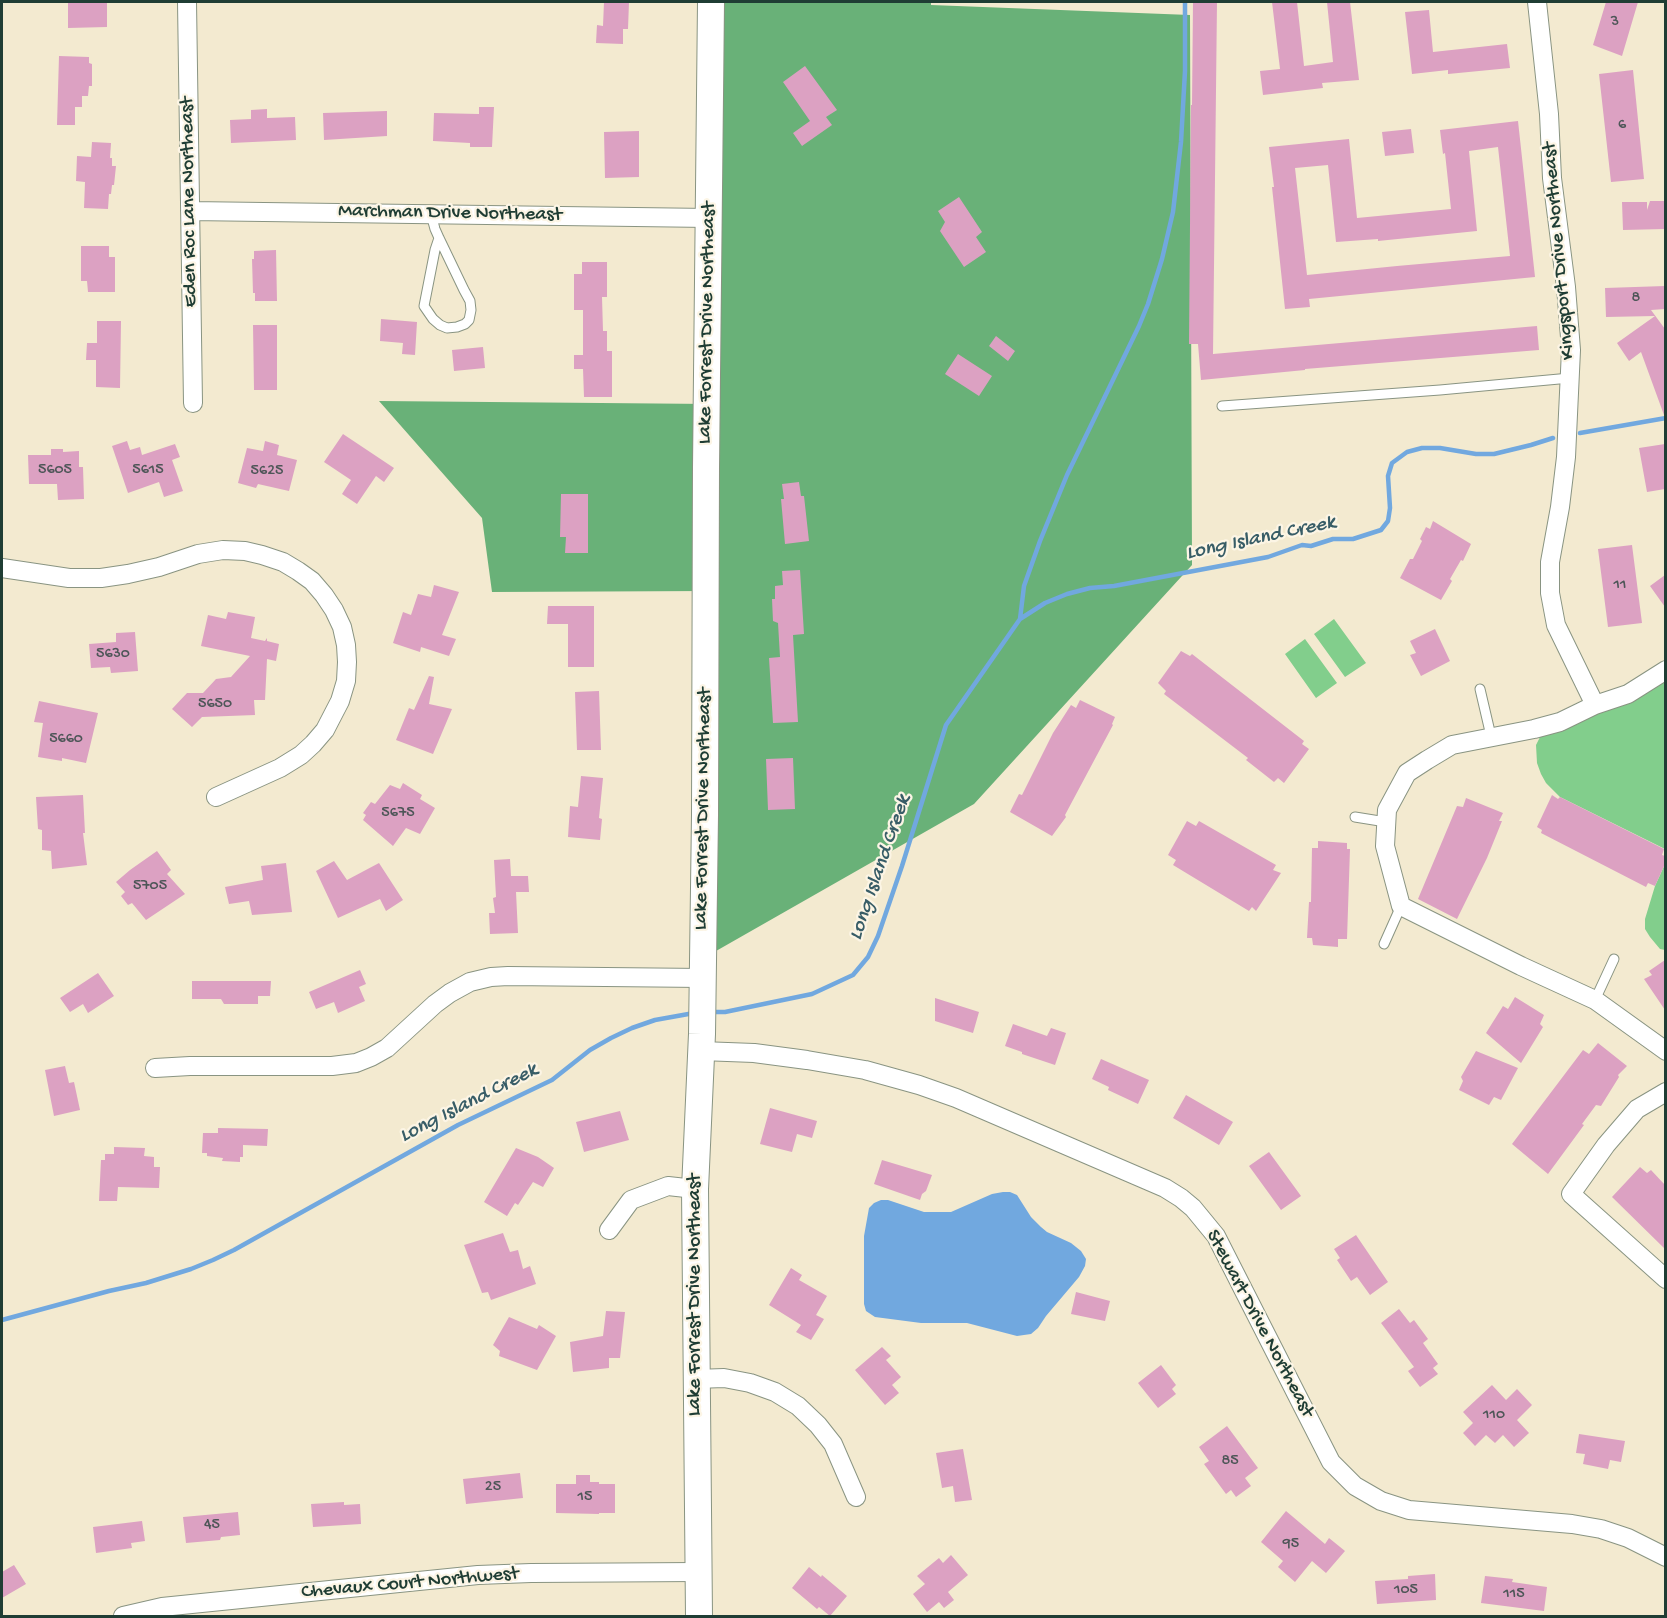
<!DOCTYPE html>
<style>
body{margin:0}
#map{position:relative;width:1667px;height:1618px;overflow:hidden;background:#f3ead0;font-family:"Gochi Hand",sans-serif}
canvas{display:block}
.frame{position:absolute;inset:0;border:3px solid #1f3d34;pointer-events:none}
</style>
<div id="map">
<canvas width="1667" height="1618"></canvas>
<div class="frame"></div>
</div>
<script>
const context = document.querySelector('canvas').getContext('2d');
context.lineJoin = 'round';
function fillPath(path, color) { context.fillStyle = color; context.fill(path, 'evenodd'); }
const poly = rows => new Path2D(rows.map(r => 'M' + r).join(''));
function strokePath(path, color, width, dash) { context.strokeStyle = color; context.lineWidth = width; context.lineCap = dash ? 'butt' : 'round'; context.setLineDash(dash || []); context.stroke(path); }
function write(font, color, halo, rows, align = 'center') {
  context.font = font + ' "Gochi Hand",sans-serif'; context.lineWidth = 4.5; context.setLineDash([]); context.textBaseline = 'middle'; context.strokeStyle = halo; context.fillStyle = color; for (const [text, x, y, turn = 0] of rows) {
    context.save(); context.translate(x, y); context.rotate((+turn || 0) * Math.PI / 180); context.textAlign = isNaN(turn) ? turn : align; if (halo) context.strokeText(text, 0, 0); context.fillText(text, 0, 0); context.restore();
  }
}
fillPath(poly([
 [1334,619,1366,663,1345,677,1314,634],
 [1305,639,1337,683,1316,698,1285,654],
 [1665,670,1665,849,1560,797,1546,783,1541,774,1537,763,1536,745,1541,735],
 [1665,864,1665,950,1660,949,1650,937,1645,929,1645,919,1655,886]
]), '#82ce8c');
fillPath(poly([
 [718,2,931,2,931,5,1190,15,1192,565,974,804,702,959,708,591,492,592,482,518,379,401,711,404]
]), '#69b178');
fillPath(poly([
 [1003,1192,1010,1192,1017,1195,1031,1217,1041,1227,1047,1232,1071,1243,1081,1251,1086,1259,1085,1266,1079,1277,1046,1316,1038,1328,1031,1334,1017,1336,967,1323,921,1323,875,1317,866,1311,864,1304,864,1236,869,1208,874,1203,881,1200,888,1200,924,1212,951,1212,992,1194]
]), '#71a8df');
strokePath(poly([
 [1580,433,1666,418],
 [1020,619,1024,586,1040,541,1067,475,1139,326,1148,304,1162,259,1173,212,1181,142,1185,71,1185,2],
 [712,1012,725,1012,812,994,853,975,868,957,878,936,902,866,946,725,1020,619,1045,603,1067,594,1090,588,1114,586,1268,557,1302,545,1311,546,1333,539,1353,539,1381,530,1388,521,1390,508,1388,476,1392,463,1407,452,1422,448,1440,448,1476,454,1494,454,1531,445,1553,438],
 [2,1320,109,1291,146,1283,191,1269,213,1260,234,1250,458,1125,552,1080,590,1050,611,1038,632,1028,655,1020,694,1013]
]), '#71a8df', 4.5);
fillPath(poly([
 [68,2,107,2,107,27,68,28],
 [604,2,629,2,628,29,623,29,623,44,596,43,597,25,603,26],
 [1193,2,1217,2,1213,354,1537,326,1539,350,1305,369,1305,370,1201,380,1198,344,1189,344,1191,105,1192,105],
 [1272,2,1297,2,1304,66,1333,62,1327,2,1350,2,1359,80,1322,83,1323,88,1263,95,1260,71,1280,69],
 [1606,2,1638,2,1622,56,1593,45],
 [1429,10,1433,52,1507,44,1510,68,1448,74,1448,70,1412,74,1405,12],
 [59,56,89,57,89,63,92,64,92,86,89,86,88,96,82,96,82,107,75,107,75,125,57,125],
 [805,66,837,110,826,117,832,125,802,146,793,133,810,121,783,82],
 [1633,70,1644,179,1611,182,1599,74],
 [479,107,494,107,492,147,470,147,470,143,433,141,434,113,479,114],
 [267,109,267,118,295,117,296,140,231,143,230,120,251,119,251,110],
 [387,111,387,136,324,140,323,113],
 [1518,121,1535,277,1309,299,1310,307,1285,309,1272,187,1274,187,1269,147,1349,139,1357,218,1451,209,1445,153,1443,154,1440,130],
 [1498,147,1510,256,1397,266,1307,275,1295,168,1328,165,1336,242,1378,239,1378,241,1477,231,1469,151],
 [1411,129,1414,153,1385,156,1382,132],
 [639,131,639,177,605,178,604,132],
 [92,142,111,143,110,158,112,158,112,166,116,166,114,185,112,185,111,194,109,194,108,209,84,208,85,182,76,181,77,156,91,157],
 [959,197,982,232,976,237,986,252,964,267,940,231,945,222,938,211],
 [1650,201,1665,201,1665,229,1623,230,1622,202,1647,202,1647,210],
 [81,246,109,246,109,257,115,257,115,292,88,292,87,281,81,281],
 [276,250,277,301,255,301,255,293,253,293,252,259,254,259,254,251],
 [582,262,607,262,607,297,602,297,603,331,607,331,607,351,612,351,612,397,584,397,583,369,574,369,574,355,583,355,583,310,574,310,574,274,582,274],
 [1665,286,1665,309,1651,310,1665,329,1665,415,1664,415,1641,352,1629,361,1617,343,1655,316,1606,317,1605,288],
 [381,319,417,322,415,355,402,354,403,343,380,341],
 [97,321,121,321,120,388,96,387,96,360,86,360,87,343,97,343],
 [253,325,277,325,277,390,254,390],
 [996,336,1015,351,1008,361,989,346],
 [483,347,485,368,454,371,452,350],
 [958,354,992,376,979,396,945,374],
 [343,434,394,468,384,482,376,476,357,504,342,494,351,480,324,462],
 [127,441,130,450,140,447,142,455,175,444,180,457,172,460,183,491,164,497,159,482,128,493,112,446],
 [265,441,279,445,277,455,297,460,289,491,258,484,256,488,238,483,247,448,263,451],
 [1665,444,1665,489,1647,492,1639,448],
 [51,449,63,449,63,452,79,451,79,467,83,467,84,499,58,500,57,484,29,484,28,455,51,455],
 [799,482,801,496,804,496,809,541,785,544,781,499,784,499,782,484],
 [561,494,588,494,588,553,565,553,566,537,560,537],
 [1433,521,1471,544,1463,561,1461,560,1450,579,1452,581,1441,600,1400,578,1410,559,1413,559,1422,541,1420,539,1426,527,1430,529],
 [1632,545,1642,623,1608,627,1598,549],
 [800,570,804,634,793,635,798,722,773,723,769,658,780,657,778,623,773,621,772,599,775,599,775,586,783,585,782,571],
 [1665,575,1665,607,1650,586],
 [434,585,459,592,442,635,456,639,449,656,421,647,420,652,393,643,403,612,411,615,418,594,431,597],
 [548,606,594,606,594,667,568,667,568,624,547,624],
 [228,612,255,617,251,638,265,641,267,638,267,641,279,644,276,661,267,659,265,700,254,700,255,715,202,717,192,727,172,709,187,693,203,693,216,679,231,677,250,656,201,646,208,615,226,619],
 [1435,629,1450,661,1421,676,1410,655,1416,653,1410,641],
 [135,632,138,671,111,673,110,667,91,668,89,644,116,642,116,633],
 [1181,651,1190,656,1192,654,1304,741,1302,744,1309,749,1284,783,1278,778,1274,782,1246,760,1248,758,1164,694,1166,691,1158,683],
 [429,676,434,677,429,704,452,709,433,754,396,740,409,708,414,710],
 [599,691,601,750,577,750,575,692],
 [1080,700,1115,717,1112,724,1113,725,1065,815,1066,817,1052,836,1010,812,1019,794,1022,795,1053,733,1071,705,1076,708],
 [39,701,98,713,86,763,62,758,62,761,38,757,43,723,34,722],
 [793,758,795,809,768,810,766,759],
 [581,776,603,778,599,818,602,819,600,840,568,837,570,806,578,807],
 [403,783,422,795,420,799,435,808,420,834,406,828,393,846,363,820,366,815,363,813,371,802,375,804,390,785,400,789],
 [83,795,85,833,83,833,87,865,52,869,51,851,42,850,42,830,38,829,36,797],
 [1552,795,1558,799,1560,797,1664,849,1662,855,1665,856,1665,864,1655,886,1648,883,1646,887,1541,833,1542,830,1537,827],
 [1466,798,1503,813,1499,821,1502,821,1487,858,1457,919,1418,899,1457,806,1463,807],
 [1187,821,1196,826,1199,821,1276,865,1273,870,1281,873,1256,911,1252,907,1249,911,1173,865,1176,860,1168,855],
 [1318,841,1347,843,1347,849,1350,849,1347,939,1338,939,1338,947,1313,945,1312,938,1307,938,1309,902,1311,902,1312,848,1318,848],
 [157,851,171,870,167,874,185,894,146,920,132,903,128,905,121,896,125,892,116,882,130,870],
 [510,859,511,876,528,876,529,892,516,892,518,933,490,934,489,913,495,913,493,898,496,897,494,860],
 [334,861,347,880,379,863,403,900,386,911,380,899,338,918,316,871],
 [286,863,292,912,252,915,249,901,229,904,225,887,263,880,261,866],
 [1665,960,1665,1010,1644,979,1652,975,1649,971],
 [360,970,366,984,359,987,365,1001,338,1013,334,1002,316,1009,309,992],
 [98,973,114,996,88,1013,83,1004,70,1012,60,998],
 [192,981,271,981,270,996,258,996,258,1004,224,1004,221,999,192,999],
 [1515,997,1544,1015,1540,1024,1543,1027,1521,1063,1486,1033,1503,1006,1508,1009],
 [935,998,979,1012,973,1033,935,1021],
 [1013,1024,1047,1036,1051,1028,1066,1033,1055,1065,1022,1054,1022,1052,1005,1046],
 [1598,1043,1627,1066,1618,1075,1619,1077,1601,1106,1596,1105,1582,1124,1584,1125,1548,1174,1512,1144,1583,1050,1589,1054],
 [1476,1051,1518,1068,1501,1100,1494,1097,1489,1105,1459,1090,1463,1081,1461,1077],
 [1101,1059,1149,1080,1138,1104,1108,1090,1109,1087,1092,1079],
 [65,1066,69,1083,74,1082,80,1110,54,1116,45,1070],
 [1186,1095,1233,1122,1219,1145,1173,1118],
 [770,1108,817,1121,812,1138,797,1134,792,1152,760,1144],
 [620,1111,629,1140,584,1152,576,1122],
 [218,1128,268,1129,267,1146,243,1145,243,1157,240,1157,240,1162,222,1161,223,1158,207,1156,207,1153,202,1153,203,1133,218,1133],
 [114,1147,145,1148,144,1156,154,1157,154,1167,160,1167,159,1188,118,1187,117,1201,99,1201,101,1160,105,1160,105,1154,114,1154],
 [516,1148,538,1157,554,1168,543,1187,533,1182,518,1205,515,1203,507,1216,484,1202],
 [1269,1152,1301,1196,1281,1210,1249,1166],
 [882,1160,932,1175,926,1191,922,1194,920,1200,874,1184],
 [1640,1167,1647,1173,1651,1170,1665,1185,1665,1249,1612,1197],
 [503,1233,510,1252,518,1250,523,1269,530,1266,536,1284,491,1300,488,1292,482,1293,464,1245],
 [1356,1235,1388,1282,1370,1295,1357,1277,1351,1281,1337,1260,1340,1258,1334,1249],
 [791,1268,802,1275,799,1280,827,1296,816,1315,824,1319,811,1340,796,1332,801,1325,769,1305],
 [1076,1292,1110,1301,1105,1321,1071,1314],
 [1399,1309,1410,1323,1414,1320,1428,1339,1423,1343,1438,1364,1433,1368,1438,1374,1420,1387,1408,1371,1414,1367,1381,1323],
 [606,1311,625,1312,620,1358,609,1358,609,1368,573,1372,570,1342,603,1336],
 [509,1317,537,1329,539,1325,556,1336,537,1370,499,1356,500,1351,493,1345],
 [882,1347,891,1356,886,1360,901,1377,892,1385,899,1393,885,1405,855,1370],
 [1161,1365,1176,1385,1172,1389,1176,1394,1158,1408,1138,1383],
 [1492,1385,1506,1400,1517,1389,1532,1405,1517,1420,1529,1433,1514,1447,1503,1435,1495,1443,1486,1435,1475,1446,1463,1433,1473,1423,1463,1412],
 [1227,1426,1258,1468,1245,1478,1251,1486,1236,1497,1231,1490,1226,1494,1204,1464,1209,1461,1199,1447],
 [1579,1434,1625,1441,1621,1462,1610,1460,1608,1469,1583,1464,1585,1454,1576,1453],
 [963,1449,972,1500,955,1502,953,1486,942,1488,936,1453],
 [520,1473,523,1498,466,1504,463,1479],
 [576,1475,590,1475,590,1482,599,1482,599,1484,615,1484,615,1513,599,1513,599,1514,556,1513,556,1484,576,1484],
 [344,1502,344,1505,360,1504,361,1524,313,1527,311,1504],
 [1286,1511,1325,1544,1329,1538,1345,1551,1326,1573,1312,1561,1295,1582,1278,1567,1283,1561,1261,1542],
 [238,1512,240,1535,221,1537,220,1540,186,1543,183,1517],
 [142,1521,145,1541,131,1543,132,1548,96,1553,93,1527],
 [951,1555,968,1575,948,1592,954,1600,944,1608,939,1602,927,1612,913,1594,925,1584,917,1576,939,1558,943,1563],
 [14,1565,26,1584,2,1598,2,1572],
 [809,1567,821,1577,822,1575,847,1596,830,1616,819,1607,817,1609,792,1588],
 [1435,1574,1436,1600,1377,1604,1375,1581,1408,1579,1408,1576],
 [1485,1576,1513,1579,1512,1582,1547,1587,1544,1611,1481,1603]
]), '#dca1c2');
const lane = poly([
 [431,214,435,229,439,238,464,290,470,301,471,310,469,320,465,324,457,327,447,328,440,325,433,319,424,306,435,250,439,238],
 [1222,406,1440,390,1570,378],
 [1480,689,1491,736],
 [1355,817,1386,822],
 [1384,944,1401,906],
 [1595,1000,1614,959]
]);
const street = poly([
 [187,2,193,403],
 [1537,2,1549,114,1552,178,1566,287,1571,350,1566,457,1560,507,1550,562,1550,593,1556,625,1595,705],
 [190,211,709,218],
 [2,568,69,578,101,578,128,574,159,567,198,554,223,550,245,551,262,555,283,562,298,571,312,581,324,595,334,610,342,627,346,645,347,662,346,681,340,701,325,730,313,744,301,755,280,768,216,797],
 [1666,670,1628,694,1595,705,1560,722,1534,729,1452,745,1427,760,1407,773,1387,810,1385,846,1401,906,1521,966,1595,1000,1666,1051],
 [701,1051,754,1053,807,1060,865,1070,919,1085,956,1098,1165,1188,1181,1198,1193,1208,1216,1236,1331,1462,1355,1486,1381,1501,1409,1510,1572,1524,1601,1529,1628,1538,1666,1557],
 [155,1068,190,1066,332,1066,356,1063,371,1057,387,1048,435,1004,450,993,470,982,491,977,508,976,703,978],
 [1666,1092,1637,1109,1606,1145,1571,1194,1666,1279],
 [609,1230,631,1200,668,1186,695,1189],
 [696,1379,724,1378,750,1383,775,1392,798,1406,818,1425,833,1444,856,1497],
 [123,1616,162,1607,478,1575,531,1573,698,1572]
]);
const secondary = poly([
 [699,1616,695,1189,702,1034,705,815,706,467,711,2]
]);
strokePath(lane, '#899482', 11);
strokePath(street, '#899482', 20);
strokePath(secondary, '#899482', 28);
strokePath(lane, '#fff', 9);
strokePath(street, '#fff', 18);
strokePath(secondary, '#fff', 26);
write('16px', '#4e5658', null, [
 ["3",1615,23],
 ["6",1622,126],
 ["8",1636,299],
 ["5605",55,471],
 ["5615",148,471],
 ["5625",267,472],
 ["11",1620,586],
 ["5630",113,655],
 ["5650",215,705],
 ["5660",66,740],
 ["5675",398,814],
 ["5705",150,887],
 ["110",1494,1416],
 ["85",1230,1462],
 ["25",493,1488],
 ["15",585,1498],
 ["45",212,1526],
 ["95",1291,1545],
 ["105",1406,1591],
 ["115",1514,1595]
]);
write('20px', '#1f3d34', '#fcf5e5', [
 ["Eden Roc Lane Northeast",190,202,-91],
 ["Marchman Drive Northeast",450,214,1],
 ["Kingsport Drive Northeast",1560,251,-95],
 ["Lake Forrest Drive Northeast",708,323,-89],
 ["Lake Forrest Drive Northeast",704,809,-89],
 ["Lake Forrest Drive Northeast",696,1295,-90],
 ["Stewart Drive Northeast",1259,1324,62],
 ["Chevaux Court Northwest",410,1584,-5]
]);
write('italic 21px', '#385d67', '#fcf5e5', [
 ["Long Island Creek",1261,539,-12],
 ["Long Island Creek",881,868,-71],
 ["Long Island Creek",469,1104,-27]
]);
</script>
